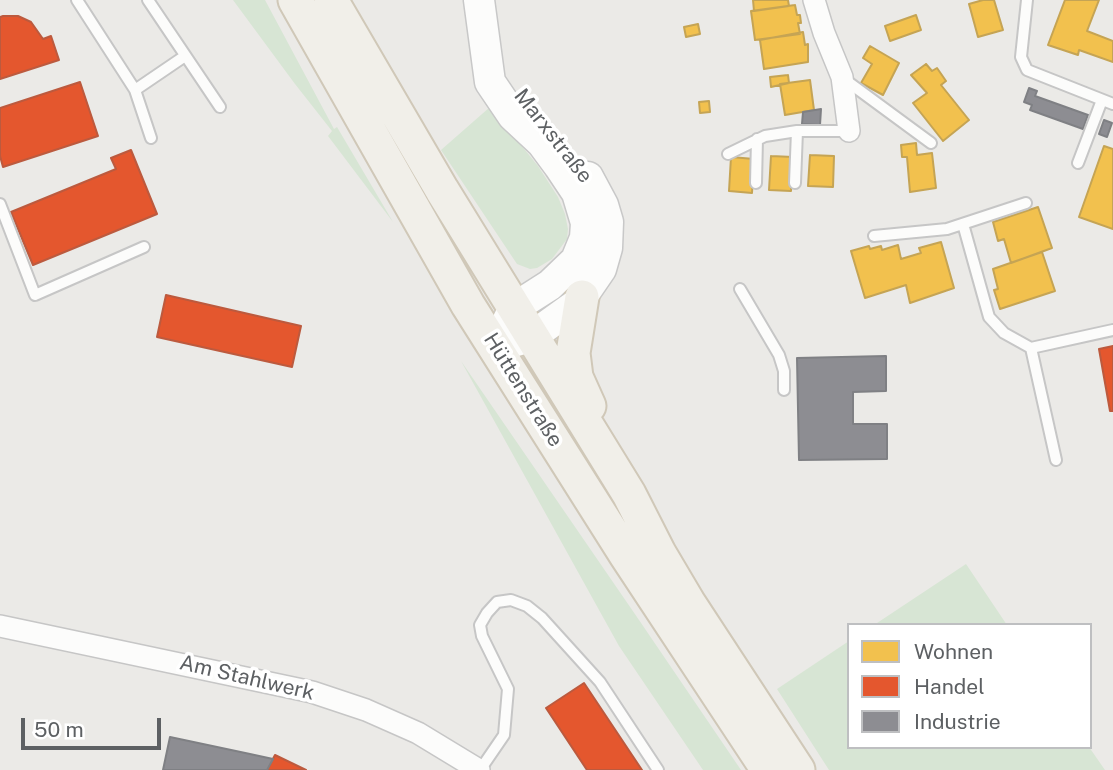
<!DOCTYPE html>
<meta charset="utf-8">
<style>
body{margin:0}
#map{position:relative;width:1113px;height:770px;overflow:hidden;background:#ebeae7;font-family:"Public Sans",sans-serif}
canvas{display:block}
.legend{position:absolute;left:847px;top:623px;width:245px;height:126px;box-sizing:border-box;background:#fff;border:2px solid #bebfc1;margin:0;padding:9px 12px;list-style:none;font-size:21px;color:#5d6063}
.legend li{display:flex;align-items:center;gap:14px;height:35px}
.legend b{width:35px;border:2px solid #bebfc1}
.scale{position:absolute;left:21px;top:718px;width:140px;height:32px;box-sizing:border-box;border:4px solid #5d6063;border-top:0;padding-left:9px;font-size:21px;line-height:24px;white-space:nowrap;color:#5d6063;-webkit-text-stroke:5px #fff;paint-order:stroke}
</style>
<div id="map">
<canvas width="1113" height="770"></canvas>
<ul class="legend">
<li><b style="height:19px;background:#f2c14e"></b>Wohnen</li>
<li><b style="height:19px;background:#e4572e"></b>Handel</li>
<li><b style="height:19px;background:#8d8d92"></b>Industrie</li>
</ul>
<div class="scale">50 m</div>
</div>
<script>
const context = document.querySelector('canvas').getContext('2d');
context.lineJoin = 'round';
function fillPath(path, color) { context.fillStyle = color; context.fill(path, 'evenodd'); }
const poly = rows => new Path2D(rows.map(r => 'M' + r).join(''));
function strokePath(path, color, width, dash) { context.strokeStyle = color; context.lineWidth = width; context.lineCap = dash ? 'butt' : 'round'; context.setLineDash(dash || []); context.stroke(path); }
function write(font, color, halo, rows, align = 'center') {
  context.font = font + ' "Public Sans",sans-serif'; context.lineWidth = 7; context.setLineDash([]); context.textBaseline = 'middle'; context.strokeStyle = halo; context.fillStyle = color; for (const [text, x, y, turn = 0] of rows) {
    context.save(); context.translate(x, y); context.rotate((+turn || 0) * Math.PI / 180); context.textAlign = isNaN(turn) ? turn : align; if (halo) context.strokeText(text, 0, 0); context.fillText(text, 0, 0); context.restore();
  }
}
fillPath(poly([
 [233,0,265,0,334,129,337,127,393,222,328,136,332,131,295,84],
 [490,107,538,166,558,197,565,214,568,229,567,239,552,259,537,268,530,269,517,264,441,150],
 [461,361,639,620,741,770,703,770,619,646],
 [966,564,1007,625,874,625],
 [849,641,849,747,1089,747,1105,770,829,770,777,689]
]), '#d7e5d4');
const homes = poly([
 [753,0,788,0,789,6,754,11,753,0],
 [983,0,994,0,1003,30,978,37,969,4,983,0],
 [1065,0,1099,0,1087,31,1113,41,1113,62,1079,50,1078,55,1048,45,1065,0],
 [795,5,797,15,800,15,801,23,798,23,800,34,755,40,751,11,795,5],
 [916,15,921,30,890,41,885,26,916,15],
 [698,24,700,34,686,37,684,27,698,24],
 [803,32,805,45,808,44,808,62,764,69,760,40,803,32],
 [870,46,899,63,883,95,861,83,872,64,863,58,870,46],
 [926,64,932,71,937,68,946,81,941,85,969,120,943,141,913,103,927,93,911,75,926,64],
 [788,75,789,83,771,87,770,77,788,75],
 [810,80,814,110,785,115,780,84,810,80],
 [709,101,710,112,700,113,699,102,709,101],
 [916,143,917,155,932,153,936,188,910,192,907,157,902,157,901,145,916,143],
 [1104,146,1113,149,1113,229,1079,217,1104,146],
 [810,155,834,156,833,187,808,186,810,155],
 [771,156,793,157,791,191,769,190,771,156],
 [731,157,754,159,752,193,729,191,731,157],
 [1038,207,1052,248,1011,263,1004,239,998,241,993,222,1038,207],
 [941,242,954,288,910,303,906,285,865,298,851,251,869,246,870,249,881,246,882,250,898,245,901,259,921,253,919,248,941,242],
 [1042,252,1055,291,1000,309,994,290,998,289,993,269,1042,252]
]);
fillPath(homes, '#f2c14e');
strokePath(homes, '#c5a454', 2);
const shops = poly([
 [3,16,18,16,31,22,43,39,51,36,59,60,0,79,0,17,3,16],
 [80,82,98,136,3,167,0,156,0,108,80,82],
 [131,150,157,214,33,265,11,212,116,169,111,158,131,150],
 [166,295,301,326,292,367,157,337,166,295],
 [1113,346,1113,411,1110,411,1099,349,1113,346],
 [584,683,642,770,587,770,546,708,584,683],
 [275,755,306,770,267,770,275,755]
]);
fillPath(shops, '#e4572e');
strokePath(shops, '#bc5a3e', 2);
const industry = poly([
 [1029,88,1037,91,1035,96,1088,115,1083,129,1030,110,1032,105,1024,102,1029,88],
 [821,109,820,125,802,124,803,112,821,109],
 [1104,120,1112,123,1107,137,1099,134,1104,120],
 [886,356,886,391,853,392,853,424,887,424,887,459,799,460,797,358,886,356],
 [170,737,250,754,273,759,267,770,163,770,170,737]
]);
fillPath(industry, '#8d8d92');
strokePath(industry, '#7f8084', 2);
const lane = poly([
 [77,0,135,90,151,138],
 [148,0,220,107],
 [1027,0,1021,57,1027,70,1113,104],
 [844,79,931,143],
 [135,90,185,56],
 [728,154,765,136,797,131,849,131],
 [1078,163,1102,100],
 [756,183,757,139],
 [795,183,797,131],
 [0,204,35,295,144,247],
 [963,224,989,317,1004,333,1031,348,1113,330],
 [874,236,947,229,1026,203],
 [740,289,779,355,784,371,784,390],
 [1031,348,1056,460],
 [480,770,504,735,508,689,482,636,480,625,487,613,497,602,511,600,527,606,542,618,600,682,658,770]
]);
const street = poly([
 [814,0,824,33,842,77,849,131],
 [0,626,312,692,366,710,418,733,479,770]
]);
const secondary = poly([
 [479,0,490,82,513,116,542,143,559,166,577,193,586,223,585,238,576,260,550,285,514,308,495,346],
 [509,343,531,337,577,304,601,269,607,248,608,222,603,205,588,177]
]);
const primary = poly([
 [295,0,468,305,626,555,768,770],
 [331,0,442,190,629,494,659,553,688,602,798,770],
 [582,297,573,353,576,377,589,406]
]);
strokePath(lane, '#c6c6c6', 14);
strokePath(street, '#c6c6c6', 24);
strokePath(secondary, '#c8c8c8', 33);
strokePath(primary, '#d0c8b8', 37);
strokePath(lane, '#fcfcfb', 10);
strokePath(street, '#fcfcfb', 21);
strokePath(secondary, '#fcfcfb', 30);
strokePath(primary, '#f1efe9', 33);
write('21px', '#5d6063', '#fff', [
 ["Marxstraße",553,136,52],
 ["Hüttenstraße",523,390,58],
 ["Am Stahlwerk",247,678,13]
]);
</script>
